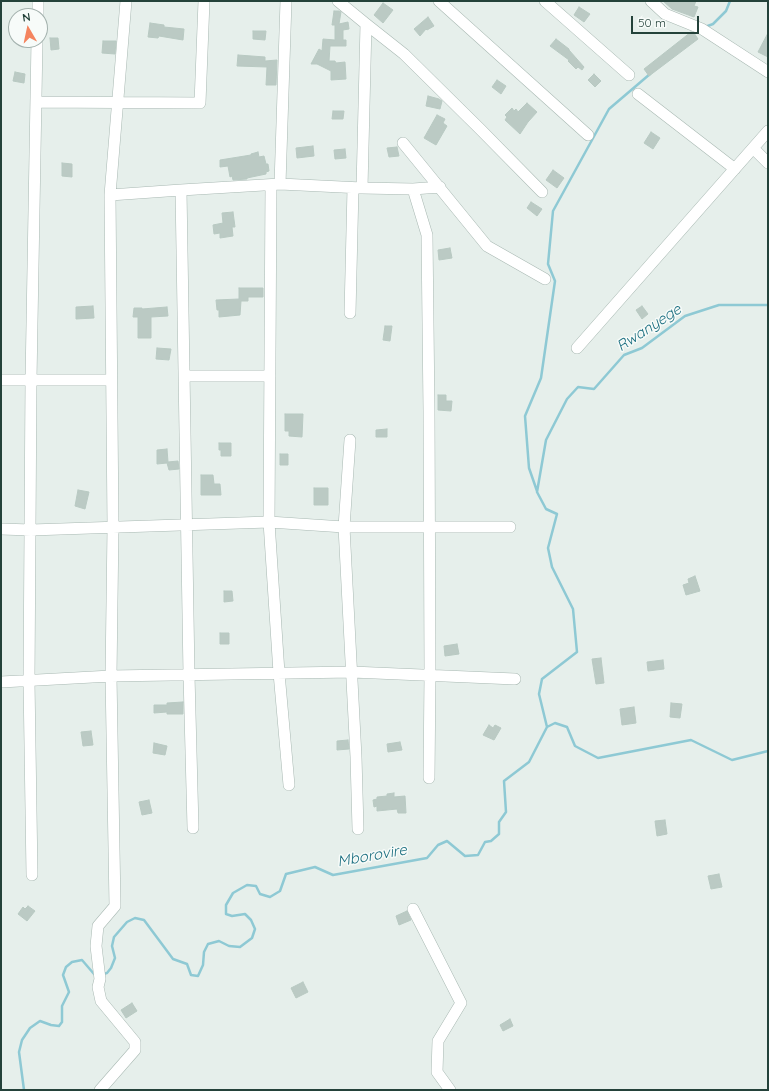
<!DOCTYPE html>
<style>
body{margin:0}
#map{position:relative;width:769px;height:1091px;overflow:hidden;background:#e6efeb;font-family:Quicksand,sans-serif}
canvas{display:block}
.frame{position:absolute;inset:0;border:2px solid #24423a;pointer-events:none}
.north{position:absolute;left:8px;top:8px;width:40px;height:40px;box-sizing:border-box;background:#f7fbf9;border:1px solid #a3b1ad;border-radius:50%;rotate:351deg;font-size:11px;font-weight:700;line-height:16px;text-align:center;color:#24423a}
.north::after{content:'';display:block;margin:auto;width:14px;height:18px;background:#f4845f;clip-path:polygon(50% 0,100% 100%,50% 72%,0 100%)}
.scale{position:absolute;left:631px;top:16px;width:68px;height:18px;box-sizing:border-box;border:2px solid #24423a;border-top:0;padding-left:5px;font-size:12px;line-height:14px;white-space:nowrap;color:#24423a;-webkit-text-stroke:3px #f7fbf9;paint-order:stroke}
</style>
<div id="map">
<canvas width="769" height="1091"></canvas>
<div class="frame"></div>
<div class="north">N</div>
<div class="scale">50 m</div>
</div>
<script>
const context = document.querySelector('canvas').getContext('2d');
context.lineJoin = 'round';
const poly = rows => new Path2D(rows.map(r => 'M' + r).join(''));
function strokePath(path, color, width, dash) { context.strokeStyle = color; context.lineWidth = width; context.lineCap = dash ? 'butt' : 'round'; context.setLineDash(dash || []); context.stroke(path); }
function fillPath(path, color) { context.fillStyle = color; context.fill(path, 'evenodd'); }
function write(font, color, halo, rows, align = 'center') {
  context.font = font + ' Quicksand,sans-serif'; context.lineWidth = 3; context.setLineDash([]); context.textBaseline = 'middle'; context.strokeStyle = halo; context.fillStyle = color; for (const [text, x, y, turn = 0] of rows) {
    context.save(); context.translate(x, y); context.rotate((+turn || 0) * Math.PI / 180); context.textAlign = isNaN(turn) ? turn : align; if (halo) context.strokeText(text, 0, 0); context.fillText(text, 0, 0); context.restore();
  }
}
strokePath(poly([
 [705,27,713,24,726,11,730,1],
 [537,491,529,468,525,416,541,378,555,281,548,264,553,211,609,109,650,74],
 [547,727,539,694,542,679,577,652,573,609,552,567,548,548,557,514,546,509,537,492,546,440,567,399,578,387,594,389,624,355,642,348,685,316,719,305,768,305],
 [103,974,107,973,111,968,115,958,112,946,114,937,127,922,135,918,144,920,173,959,187,964,191,975,198,976,203,965,204,952,208,944,219,941,229,946,240,947,252,938,255,929,251,920,245,914,232,916,226,914,226,905,233,893,247,885,256,886,260,894,270,897,280,891,286,874,315,867,333,875,427,858,438,845,447,841,465,856,478,855,485,842,491,841,499,834,499,822,506,812,504,781,529,762,547,727,555,723,567,727,575,746,598,758,691,740,732,760,768,751],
 [24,1090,19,1052,22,1040,30,1028,40,1021,51,1025,59,1026,62,1022,62,1006,69,992,63,975,66,967,72,962,82,960,94,974,96,974]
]), '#8ec9d4', 2.5);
const building = poly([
 [663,1,696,1,694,6,698,7,694,17,672,9,663,1],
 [383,3,393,10,383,23,374,15,383,3],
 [579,7,590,14,584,22,574,15,579,7],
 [334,11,339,11,341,12,339,24,348,22,349,29,343,30,343,40,346,40,346,46,330,46,329,61,335,61,336,63,345,62,346,79,331,80,331,71,317,64,311,64,319,49,322,51,323,39,335,40,335,25,332,25,334,11],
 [428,17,434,26,427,30,426,29,420,36,414,29,428,17],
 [150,23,164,25,164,27,184,29,183,40,159,36,158,38,148,37,150,23],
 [253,31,266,31,265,40,253,39,253,31],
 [691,32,694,33,698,39,649,76,644,69,691,32],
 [768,33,768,57,758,52,768,33],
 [50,38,58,38,59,49,51,50,50,38],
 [556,39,569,49,569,50,584,67,582,70,578,67,576,69,568,61,569,60,550,46,556,39],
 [103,41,116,41,115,54,102,53,103,41],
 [238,55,265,57,265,61,277,60,276,85,266,85,267,67,237,66,238,55],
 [15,72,25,74,24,83,13,81,15,72],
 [594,74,601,81,595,87,588,80,594,74],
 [497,80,506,86,501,94,492,87,497,80],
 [428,96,439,99,442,101,440,109,426,106,428,96],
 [527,103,537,112,528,122,520,134,505,120,507,117,505,115,512,108,514,111,516,109,518,112,527,103],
 [333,111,344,111,343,119,332,119,333,111],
 [437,115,445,119,443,123,447,126,436,145,424,138,437,115],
 [651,132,660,138,653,149,644,143,651,132],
 [313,146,314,156,297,158,296,148,313,146],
 [397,147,399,156,389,157,387,148,397,147],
 [345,149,346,158,335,159,334,150,345,149],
 [258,152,259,157,264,156,266,164,268,164,269,171,266,172,266,174,247,178,247,179,233,180,232,176,230,177,228,166,220,167,220,160,251,155,251,154,258,152],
 [62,163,72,164,72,177,62,176,62,163],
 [553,170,564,178,557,188,546,180,553,170],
 [531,202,542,209,537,216,527,208,531,202],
 [233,212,235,227,232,227,233,236,220,238,220,233,214,234,213,225,223,223,222,213,233,212],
 [450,248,452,258,439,260,438,250,450,248],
 [239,288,263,288,263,297,248,297,248,301,241,301,240,315,219,317,219,310,217,310,216,300,239,299,239,288],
 [93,306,94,318,76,319,76,307,93,306],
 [642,306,648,314,642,319,636,310,642,306],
 [167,307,168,316,151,317,151,338,138,338,138,317,133,317,134,308,142,308,142,309,167,307],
 [385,326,392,326,390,341,383,340,385,326],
 [157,348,171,349,169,360,156,359,157,348],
 [438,395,446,395,446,401,452,401,451,411,438,410,438,395],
 [285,414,303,414,302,437,289,436,289,431,285,431,285,414],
 [387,429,387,437,376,437,376,430,387,429],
 [219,443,231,443,231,456,221,456,221,450,219,450,219,443],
 [167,449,168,462,178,461,179,469,169,470,167,463,157,464,157,450,167,449],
 [280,454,288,454,288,465,280,465,280,454],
 [201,475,213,475,214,484,220,484,221,495,201,495,201,475],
 [314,488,328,488,328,505,314,505,314,488],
 [78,490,89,492,85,509,75,506,78,490],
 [695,576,700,591,686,595,683,585,689,583,688,579,695,576],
 [224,591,232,591,233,601,224,602,224,591],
 [220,633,229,633,229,644,220,644,220,633],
 [457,644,459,654,445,656,444,646,457,644],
 [601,658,604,683,596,684,592,659,601,658],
 [663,660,664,669,648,671,647,662,663,660],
 [183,702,183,714,167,714,167,712,154,713,154,705,167,705,167,703,183,702],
 [671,703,682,704,680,718,670,717,671,703],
 [634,707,636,723,622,725,620,709,634,707],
 [489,725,493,728,495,725,501,728,494,740,483,735,489,725],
 [91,731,93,745,83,746,81,732,91,731],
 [348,740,349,749,337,750,337,741,348,740],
 [400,742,402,750,388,752,387,744,400,742],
 [154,743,167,746,165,755,153,753,154,743],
 [394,793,394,797,405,796,406,813,398,813,397,809,377,811,377,806,374,807,373,800,377,799,377,797,387,796,387,794,394,793],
 [149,800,152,813,142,815,139,802,149,800],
 [665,820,667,834,657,836,655,821,665,820],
 [719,874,722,887,711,889,708,876,719,874],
 [28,906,35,911,27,921,18,914,23,907,25,909,28,906],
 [407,911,411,920,399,925,396,916,407,911],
 [303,982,308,992,296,998,291,988,303,982],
 [132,1003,137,1011,126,1018,121,1010,132,1003],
 [510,1019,513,1026,503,1031,500,1025,510,1019]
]);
fillPath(building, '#bbcac4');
strokePath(building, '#b8c9c2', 1);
const minor = poly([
 [338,1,366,24,404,54,480,129,542,192],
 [439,1,588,135],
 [545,1,629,75],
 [651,1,665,14,702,29,768,72],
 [38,16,38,1],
 [638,94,735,169],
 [36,102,200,103,204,1],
 [403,143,487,246,545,279],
 [753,148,768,163],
 [280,184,286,1],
 [271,185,269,522,279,673,289,785],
 [362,188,366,24],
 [413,189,427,235,429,411,430,675,429,778],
 [181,190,189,675,193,828],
 [110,195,181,190,280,184,362,188,413,189,440,187],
 [350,313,353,188],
 [577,348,768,131],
 [184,376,270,376],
 [1,380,111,380],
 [350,440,344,527,356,757,358,829],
 [1,529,31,530,269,522,344,527,510,527],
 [1,682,111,676,352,672,515,679],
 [32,875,29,681,31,380,37,40],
 [413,909,461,1003,438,1041,437,1072,450,1090],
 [100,1090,135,1050,135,1042,101,1001,98,987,100,979,99,971,96,946,98,926,115,906,111,676,113,527,110,195,126,1]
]);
strokePath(minor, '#a8b8b2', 12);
strokePath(minor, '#fff', 11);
write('italic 15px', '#1c6f80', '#f7fbf9', [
 ["Rwanyege",649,328,-33],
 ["Mborovire",372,856,-10]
]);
</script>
